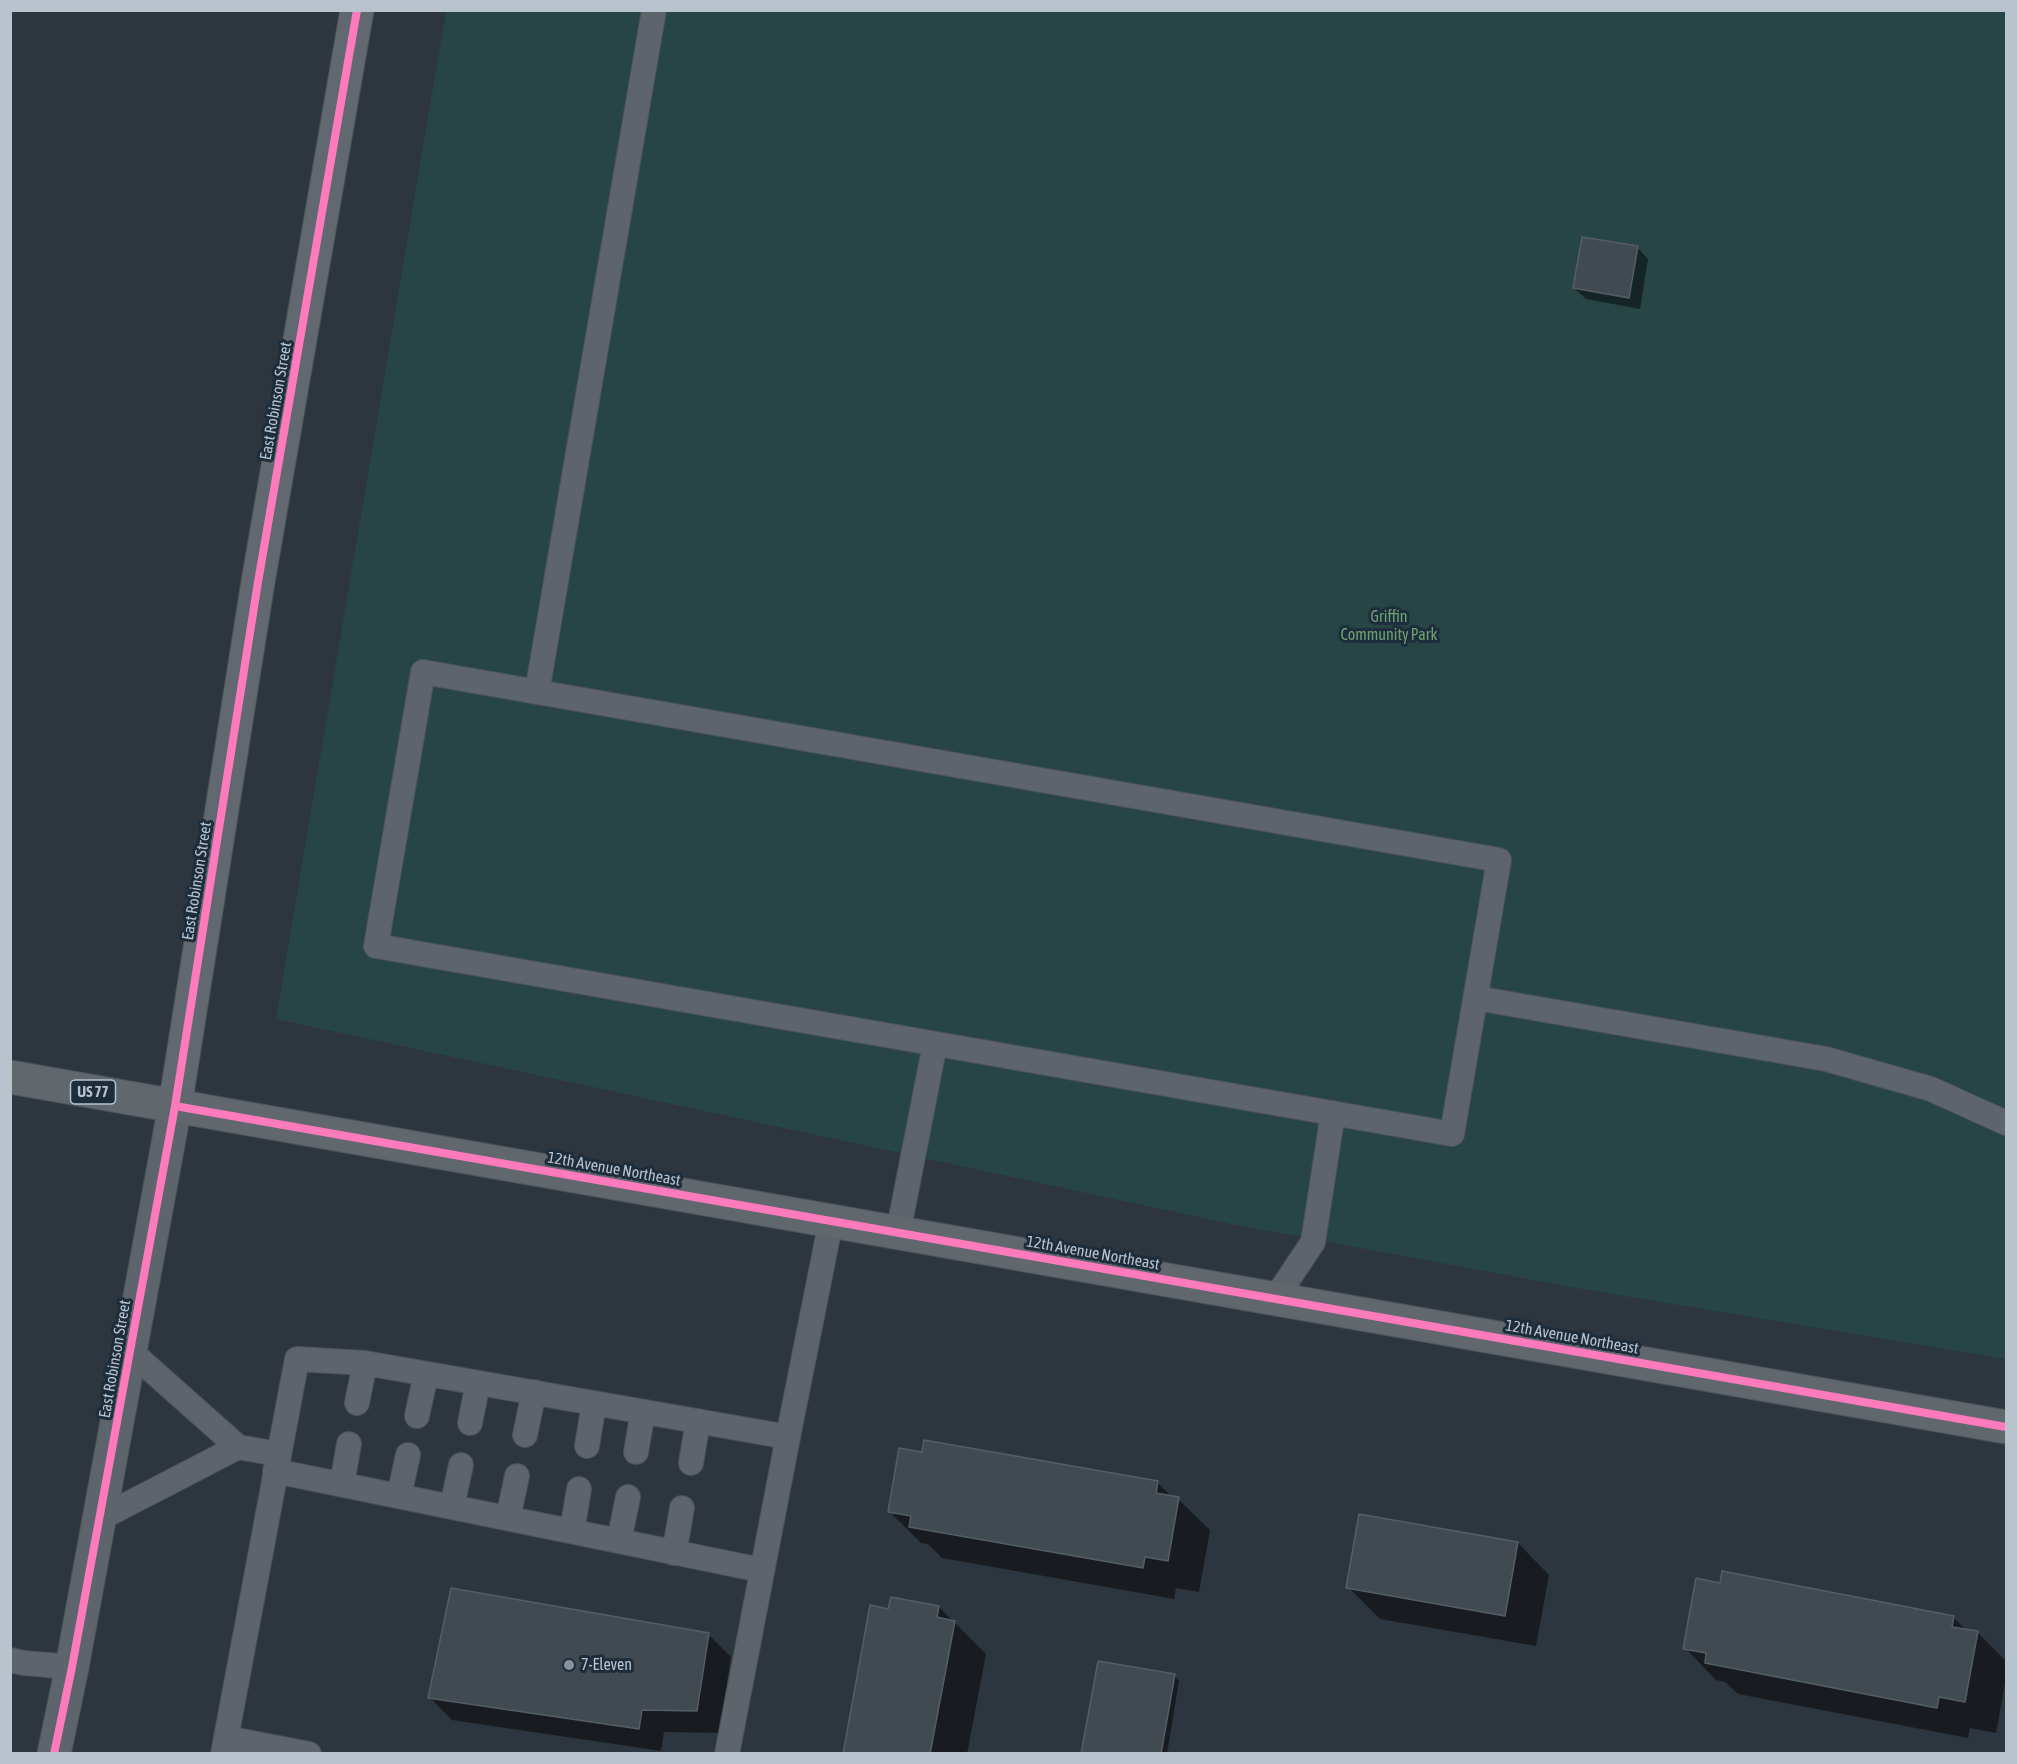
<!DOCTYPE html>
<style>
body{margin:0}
#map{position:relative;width:2017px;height:1764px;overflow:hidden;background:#2d363e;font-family:"Asap Condensed",sans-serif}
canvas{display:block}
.frame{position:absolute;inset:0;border:12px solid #b8c3ce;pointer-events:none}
</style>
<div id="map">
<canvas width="2017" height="1764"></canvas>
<div class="frame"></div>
</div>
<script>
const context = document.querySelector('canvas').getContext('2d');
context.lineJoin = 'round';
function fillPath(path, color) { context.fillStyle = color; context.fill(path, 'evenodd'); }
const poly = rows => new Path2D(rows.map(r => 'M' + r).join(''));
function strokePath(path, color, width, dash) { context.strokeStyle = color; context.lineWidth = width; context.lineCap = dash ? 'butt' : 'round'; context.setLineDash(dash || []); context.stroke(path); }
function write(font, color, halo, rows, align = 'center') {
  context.font = font + ' "Asap Condensed",sans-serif'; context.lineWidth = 6; context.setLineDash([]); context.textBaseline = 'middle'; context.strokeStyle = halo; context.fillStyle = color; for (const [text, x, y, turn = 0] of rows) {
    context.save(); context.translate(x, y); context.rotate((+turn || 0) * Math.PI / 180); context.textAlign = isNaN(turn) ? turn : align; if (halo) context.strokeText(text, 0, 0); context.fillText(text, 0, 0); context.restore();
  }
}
fillPath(poly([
 [446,11,2006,11,2006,1359,1582,1289,1231,1224,276,1019]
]), '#284546');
fillPath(poly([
 [1637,247,1648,259,1640,309,1586,299,1574,288],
 [1158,1483,1173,1498,1178,1499,1210,1530,1199,1592,1176,1588,1174,1599,942,1558,928,1544,921,1543,889,1511],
 [1518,1543,1549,1575,1536,1646,1380,1619,1348,1587],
 [1721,1584,1954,1618,1967,1631,1978,1633,2006,1661,2006,1678,1996,1733,1970,1728,1968,1738,1738,1694,1725,1682,1716,1680,1685,1648],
 [939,1607,986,1654,967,1754,845,1754,890,1611],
 [708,1634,731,1657,719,1733,664,1732,661,1751,452,1720,429,1697],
 [1174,1675,1179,1681,1167,1754,1083,1754]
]), '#0007');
const building = poly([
 [1582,237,1638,246,1629,298,1573,288,1582,237],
 [924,1440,1158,1481,1156,1493,1179,1497,1168,1561,1145,1557,1143,1568,909,1527,911,1516,888,1512,899,1448,922,1452,924,1440],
 [1359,1514,1518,1542,1505,1616,1346,1588,1359,1514],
 [1722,1571,1954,1616,1952,1627,1978,1631,1965,1702,1939,1697,1937,1708,1705,1663,1706,1653,1683,1649,1696,1578,1720,1583,1722,1571],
 [451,1588,709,1633,697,1711,642,1710,639,1729,428,1698,451,1588],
 [891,1597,939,1606,937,1617,955,1621,930,1754,843,1754,870,1605,888,1609,891,1597],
 [1098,1661,1175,1674,1161,1754,1081,1754,1098,1661]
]);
fillPath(building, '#424a51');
strokePath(building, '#555e65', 1.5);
const service = poly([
 [423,672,1499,860,1452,1134,376,946,423,672],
 [537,692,654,10],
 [1476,998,1826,1059,1931,1089,2006,1123],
 [898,1233,935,1044],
 [1275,1299,1313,1242,1333,1113],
 [357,1403,365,1363],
 [417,1416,426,1374],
 [470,1423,478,1383],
 [525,1435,534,1392],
 [587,1446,594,1403],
 [238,1447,278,1454],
 [636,1452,643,1412],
 [691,1463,698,1421],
 [275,1471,761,1570],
 [342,1484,349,1444],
 [399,1496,408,1455],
 [452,1506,461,1465],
 [508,1518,517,1476],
 [99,1519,238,1447,130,1351],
 [572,1531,579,1489],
 [619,1541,628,1497],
 [674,1553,682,1508],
 [10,1660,24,1663,72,1667],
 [226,1738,309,1754],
 [223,1754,297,1359,365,1363,788,1437,831,1221],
 [727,1754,788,1437]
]);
const tertiary = poly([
 [54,1754,72,1667,175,1106]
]);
const secondary = poly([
 [175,1106,258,582,357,10]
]);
const primary = poly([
 [10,1077,2006,1427]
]);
strokePath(service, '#4b5258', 26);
strokePath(tertiary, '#4b5258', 35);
strokePath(secondary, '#4b5258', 35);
strokePath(primary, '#4b535a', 35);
strokePath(service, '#5e646b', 24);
strokePath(tertiary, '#5e646b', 33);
strokePath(secondary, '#626870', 33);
strokePath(primary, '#60676d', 33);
strokePath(poly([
 [175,1106,2006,1427],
 [54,1754,72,1667,175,1106,258,582,357,10]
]), '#fd7abc', 8);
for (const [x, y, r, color] of [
 [569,1665,6,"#87929c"]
]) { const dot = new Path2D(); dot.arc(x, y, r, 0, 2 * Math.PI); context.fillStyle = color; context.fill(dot); strokePath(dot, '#1e2d3b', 2); }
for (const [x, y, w] of [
 [93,1092,45]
]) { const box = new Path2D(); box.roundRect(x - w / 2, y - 12, w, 24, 4.5); context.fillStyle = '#1e2d3b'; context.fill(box); strokePath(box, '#b8c3ce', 1.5); }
write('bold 15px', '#b8c3ce', null, [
 ["US 77",93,1092]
]);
write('16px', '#b8c3ce', '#1e2d3b', [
 ["East Robinson Street",276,401,-80],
 ["East Robinson Street",197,881,-81],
 ["12th Avenue Northeast",614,1169,10],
 ["12th Avenue Northeast",1093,1253,10],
 ["12th Avenue Northeast",1572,1337,10],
 ["East Robinson Street",115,1359,-80]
]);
write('16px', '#6da172', '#1e2d3b', [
 ["Griffin",1389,617],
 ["Community Park",1389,635]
]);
write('16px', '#b8c3ce', '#1e2d3b', [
 ["7-Eleven",581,1665]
], 'left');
</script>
